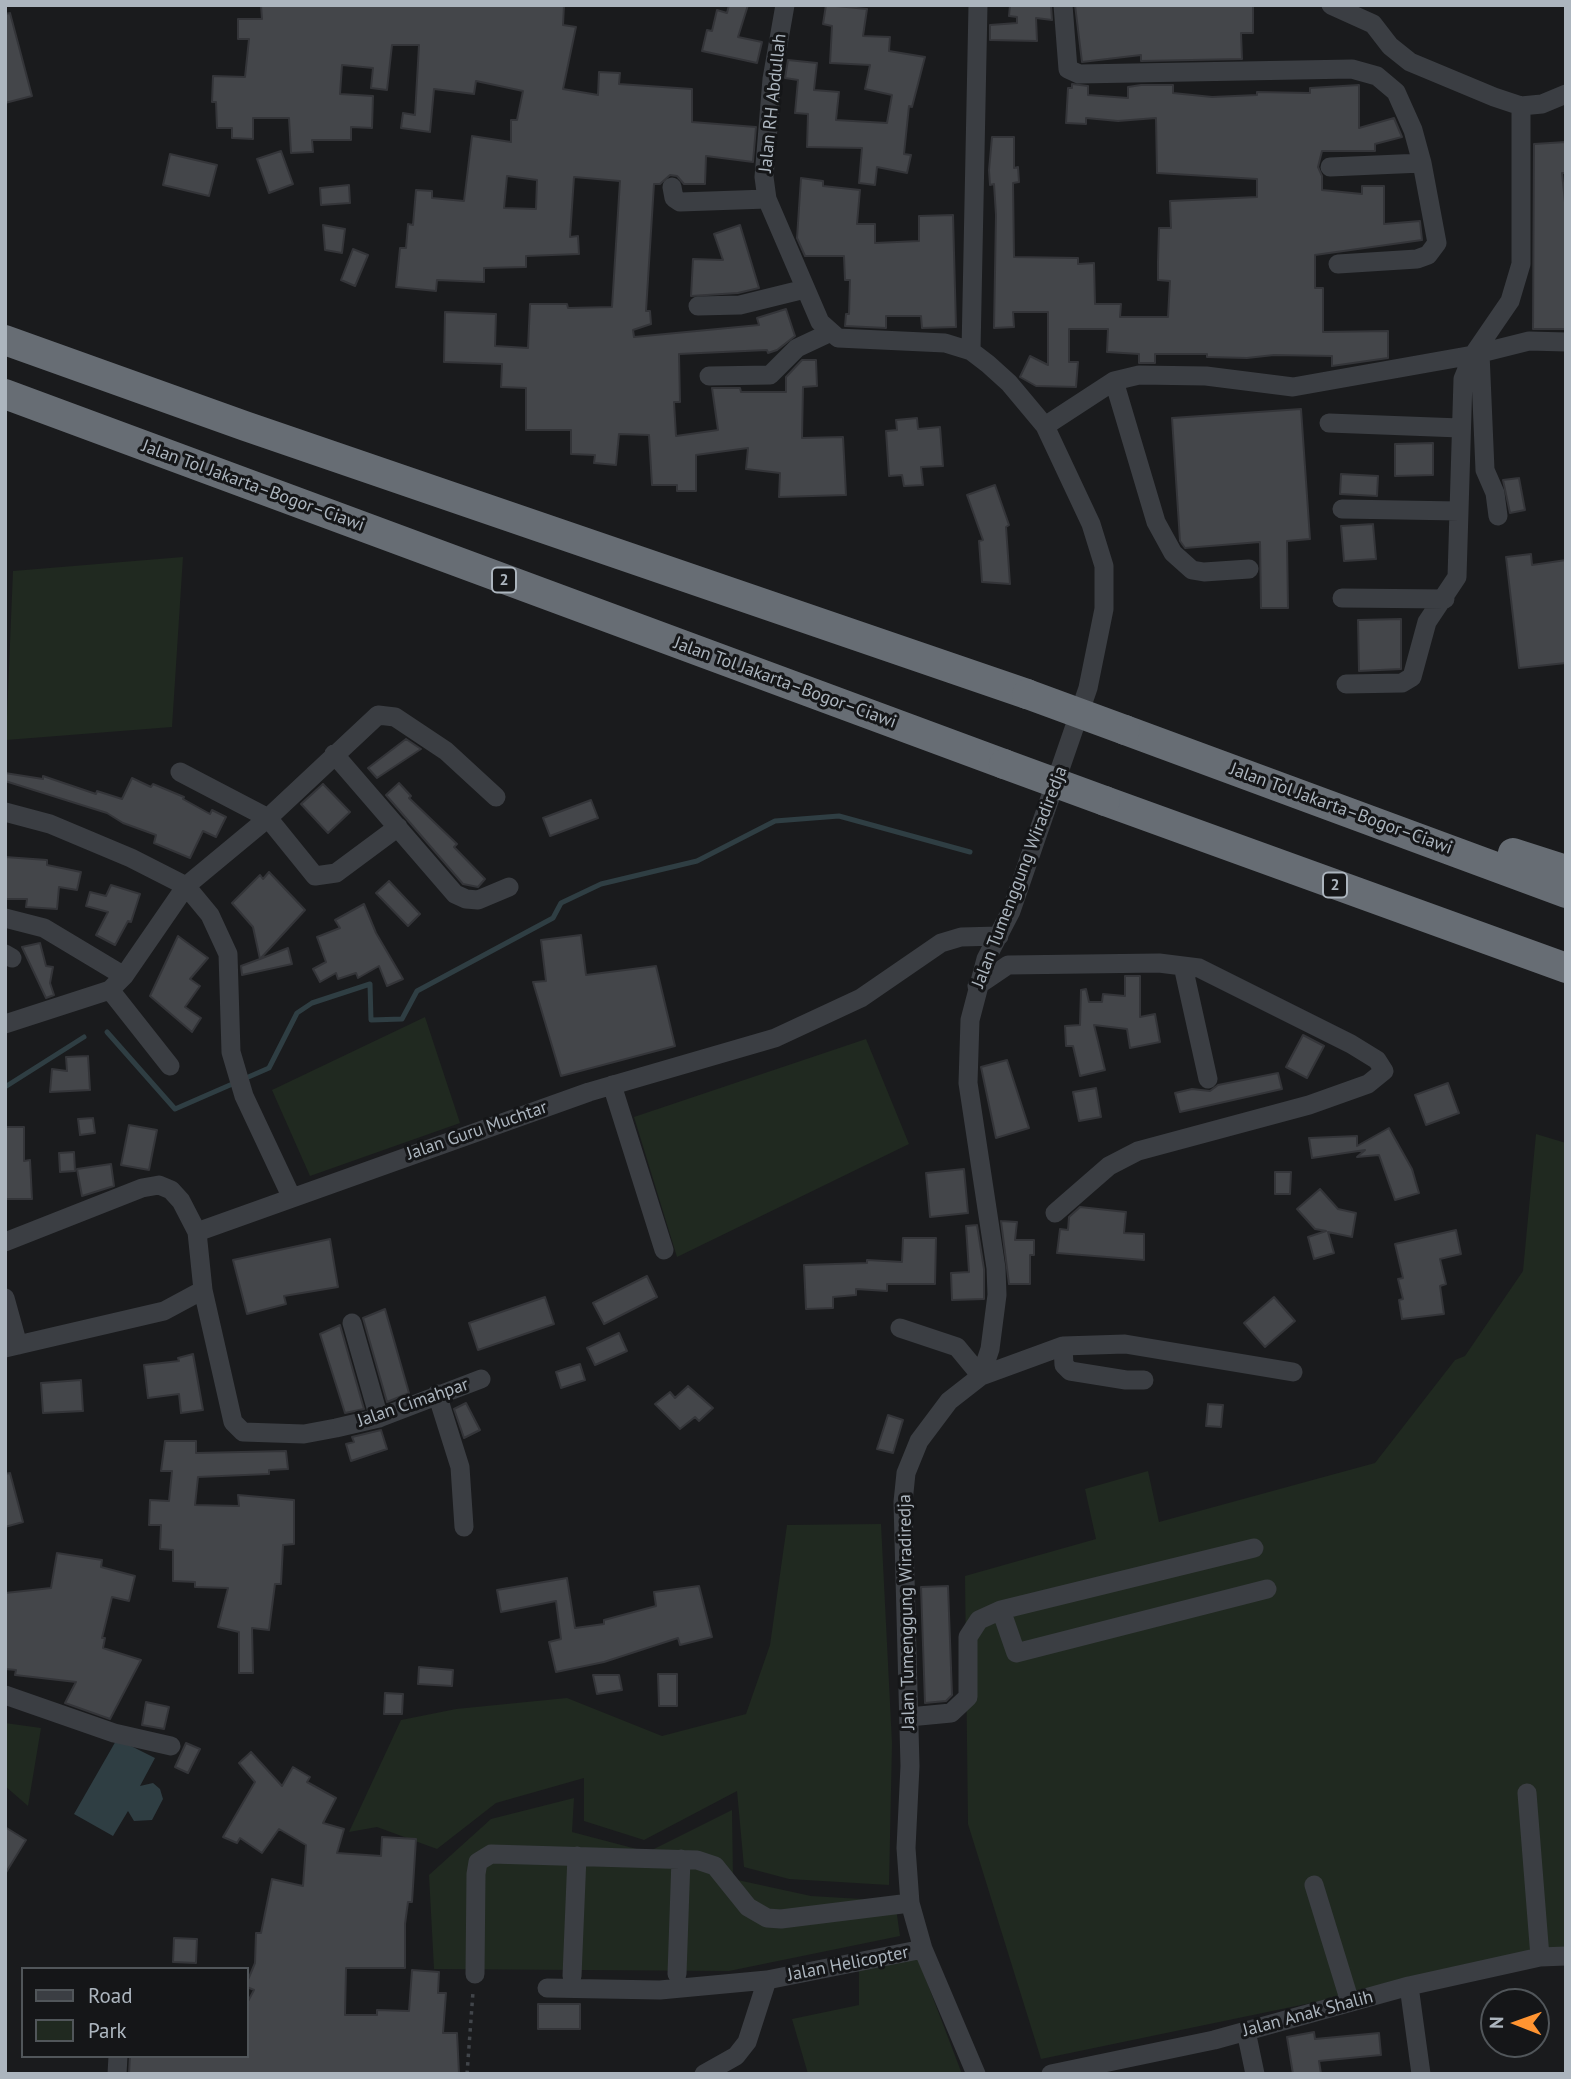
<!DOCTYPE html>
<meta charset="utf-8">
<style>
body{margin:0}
#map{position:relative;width:1571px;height:2079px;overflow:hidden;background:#1a1b1d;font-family:"PT Sans",sans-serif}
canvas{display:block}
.frame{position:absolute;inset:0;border:7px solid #acb5be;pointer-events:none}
.legend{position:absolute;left:21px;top:1967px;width:228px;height:91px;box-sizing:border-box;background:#151618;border:2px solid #51565a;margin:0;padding:9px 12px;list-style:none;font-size:21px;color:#acb5be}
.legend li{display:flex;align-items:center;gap:14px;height:35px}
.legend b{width:35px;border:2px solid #51565a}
.north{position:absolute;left:1480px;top:1988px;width:70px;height:70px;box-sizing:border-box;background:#151618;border:2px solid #51565a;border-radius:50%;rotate:271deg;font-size:19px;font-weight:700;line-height:28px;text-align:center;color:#acb5be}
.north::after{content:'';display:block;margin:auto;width:24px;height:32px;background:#ff9431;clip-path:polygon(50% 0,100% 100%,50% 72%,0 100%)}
</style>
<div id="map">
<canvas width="1571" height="2079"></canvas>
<div class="frame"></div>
<ul class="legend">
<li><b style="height:9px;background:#3b3e43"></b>Road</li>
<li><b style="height:19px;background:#202920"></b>Park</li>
</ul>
<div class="north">N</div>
</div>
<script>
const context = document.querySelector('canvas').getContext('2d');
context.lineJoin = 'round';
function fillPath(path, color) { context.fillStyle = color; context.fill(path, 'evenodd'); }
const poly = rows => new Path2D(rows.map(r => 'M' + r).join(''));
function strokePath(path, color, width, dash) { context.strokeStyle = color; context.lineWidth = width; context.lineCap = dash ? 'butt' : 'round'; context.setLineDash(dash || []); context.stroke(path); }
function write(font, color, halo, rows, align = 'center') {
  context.font = font + ' "PT Sans",sans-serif'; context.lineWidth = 6; context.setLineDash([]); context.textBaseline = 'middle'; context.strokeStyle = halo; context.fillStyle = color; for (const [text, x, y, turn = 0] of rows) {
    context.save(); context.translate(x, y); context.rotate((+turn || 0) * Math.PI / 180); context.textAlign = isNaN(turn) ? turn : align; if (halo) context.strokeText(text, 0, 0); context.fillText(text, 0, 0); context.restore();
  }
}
fillPath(poly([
 [183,557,172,727,6,740,13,571],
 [425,1017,460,1123,310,1176,272,1090],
 [866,1039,909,1144,677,1257,634,1117],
 [1536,1134,1566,1143,1566,1950,1041,2059,968,1824,965,1576,1096,1539,1085,1489,1148,1471,1159,1522,1375,1463,1455,1360,1465,1356,1523,1271],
 [881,1524,892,1743,889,1885,789,1879,744,1867,737,1791,644,1840,584,1821,584,1778,496,1803,437,1849,377,1827,349,1832,401,1720,456,1709,567,1698,662,1736,746,1714,770,1645,787,1525],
 [5,1723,41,1728,28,1806,5,1786],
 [574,1798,572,1832,648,1852,732,1810,733,1879,811,1896,895,1901,900,1936,729,1971,434,1969,429,1875,491,1819],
 [917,1956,962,2074,808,2074,792,2019,859,2005,859,1970]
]), '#202920');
fillPath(poly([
 [117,1739,155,1758,140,1786,153,1783,160,1789,163,1799,152,1820,134,1821,128,1811,113,1836,74,1814]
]), '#2f3e43');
strokePath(poly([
 [107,1032,175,1109,269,1068,297,1013,312,1003,370,984,371,1020,402,1019,417,991,553,918,561,903,601,884,697,861,775,821,839,816,970,852],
 [5,1087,84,1037]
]), '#2f3e43', 5);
const building = poly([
 [261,5,564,5,563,25,576,27,563,89,598,95,599,72,620,73,619,84,692,89,692,122,756,127,753,162,706,156,705,184,684,184,677,176,670,175,660,184,654,184,646,311,650,311,651,324,633,330,634,337,759,325,757,318,786,309,795,336,777,350,768,353,767,350,679,354,680,402,674,402,676,436,718,430,712,388,740,388,741,392,786,392,786,377,802,360,816,360,817,386,803,387,802,438,843,437,846,495,779,497,780,473,746,469,748,448,696,455,696,491,677,491,677,485,652,485,649,435,619,434,616,465,594,463,595,455,571,454,571,430,526,430,526,388,501,387,502,364,444,362,445,312,496,314,495,346,528,348,530,304,567,304,568,308,612,307,620,181,574,177,570,237,578,236,579,254,526,256,526,267,484,268,484,282,437,280,436,291,396,287,400,248,406,248,408,224,413,225,416,190,432,191,432,198,464,201,472,136,511,142,511,120,517,120,523,91,476,81,474,94,434,89,430,132,401,128,403,113,415,115,419,45,392,45,387,90,371,88,373,68,342,65,340,94,373,96,372,128,351,127,351,140,312,140,313,152,291,153,289,118,253,118,253,139,232,138,232,128,217,128,216,102,212,102,213,76,245,77,249,39,238,39,238,19,262,19,261,5],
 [507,176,537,180,536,209,504,208,507,176],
 [729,5,748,5,738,37,762,42,757,63,702,51,707,30,712,31,717,10,727,13,729,5],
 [826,5,867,9,863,36,890,37,889,51,925,57,912,107,909,106,904,154,911,155,907,173,877,167,875,185,859,183,862,148,807,147,808,114,795,113,798,80,785,78,788,60,817,63,814,90,839,92,836,120,887,123,892,95,865,89,870,65,830,63,832,26,823,24,826,5],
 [1010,5,1051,5,1052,20,1036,18,1037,41,990,40,990,25,1017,23,1017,17,1009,16,1010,5],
 [1075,5,1253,5,1253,33,1241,33,1242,59,1141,61,1141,55,1082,62,1075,5],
 [10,13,32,96,5,103,5,14,10,13],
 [1072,84,1088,86,1088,95,1128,98,1128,87,1141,85,1173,85,1173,93,1212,97,1257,95,1257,92,1310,93,1310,88,1359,85,1359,128,1394,118,1402,137,1375,144,1375,151,1322,151,1318,167,1322,176,1322,190,1362,194,1362,186,1384,186,1384,224,1420,221,1422,240,1315,255,1315,288,1323,288,1323,332,1388,331,1388,358,1332,366,1332,356,1274,355,1247,358,1207,357,1207,354,1155,354,1155,363,1139,363,1139,354,1107,352,1108,329,1069,329,1069,362,1078,362,1076,387,1036,386,1020,377,1030,356,1048,365,1048,312,1013,312,1014,327,994,328,996,215,994,184,990,185,989,170,992,137,1014,137,1014,168,1018,167,1019,182,1013,183,1014,257,1078,258,1078,264,1094,263,1095,304,1121,304,1120,317,1168,317,1170,281,1158,280,1158,262,1159,228,1171,228,1170,201,1257,197,1257,179,1157,173,1156,118,1118,121,1086,118,1086,124,1066,123,1068,88,1072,88,1072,84],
 [1566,142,1566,173,1562,173,1566,212,1566,329,1533,329,1534,144,1566,142],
 [281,151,293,184,269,193,257,159,281,151],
 [170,154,217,165,209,196,163,185,170,154],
 [801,178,823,181,823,186,860,190,857,224,875,224,875,243,919,241,919,216,953,215,956,327,922,328,921,316,886,316,886,328,845,326,846,314,849,314,850,280,845,280,844,256,805,256,797,238,801,178],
 [349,185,350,203,321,205,320,188,349,185],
 [323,225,345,229,342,253,325,250,323,225],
 [740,225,759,288,738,293,691,296,693,259,723,260,714,234,740,225],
 [353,249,368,255,355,286,341,280,353,249],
 [1301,409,1310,539,1287,541,1288,608,1261,608,1260,542,1185,548,1180,541,1172,418,1301,409],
 [917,418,918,429,940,427,943,466,921,467,923,485,904,486,902,475,889,476,886,431,897,430,896,420,917,418],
 [1433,443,1433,475,1395,476,1395,444,1433,443],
 [1341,474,1378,476,1377,496,1340,494,1341,474],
 [1519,478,1525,510,1510,513,1503,480,1519,478],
 [995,485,1009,525,1006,527,1010,584,982,582,979,541,983,540,967,495,995,485],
 [1373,524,1376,559,1344,561,1341,526,1373,524],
 [1531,554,1532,565,1566,560,1566,663,1519,668,1506,557,1531,554],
 [1401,619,1401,669,1359,671,1358,620,1401,619],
 [406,739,421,749,377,778,368,768,406,739],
 [5,773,43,779,43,776,96,794,97,791,122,799,132,778,151,787,153,784,184,797,183,799,210,814,212,810,226,817,216,837,203,831,190,858,154,843,156,835,123,823,107,813,5,781,5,773],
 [399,783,411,796,409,798,457,844,454,847,485,879,478,887,463,884,386,795,399,783],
 [323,784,350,812,328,833,301,804,323,784],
 [591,800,598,818,550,836,543,818,591,800],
 [5,857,47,860,47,865,81,872,77,890,59,887,57,909,26,907,27,899,5,899,5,857],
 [269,872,305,910,260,959,288,948,292,964,242,975,241,966,260,959,253,927,232,903,260,875,263,879,269,872],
 [389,881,420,914,408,926,376,893,389,881],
 [111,885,140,894,131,922,128,921,115,945,96,935,108,912,86,906,90,892,106,896,111,885],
 [364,904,376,933,403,979,387,986,379,966,358,978,356,973,338,979,336,973,320,982,313,969,326,962,317,937,340,928,335,920,364,904],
 [581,935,586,975,656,966,675,1046,561,1076,533,982,546,981,541,940,581,935],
 [178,936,208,958,190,979,200,986,185,1007,201,1018,192,1032,150,996,178,936],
 [40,943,46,966,53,967,50,983,54,995,46,998,22,947,40,943],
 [1125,976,1140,976,1140,1017,1155,1014,1160,1042,1130,1048,1127,1029,1094,1025,1105,1070,1080,1076,1073,1046,1066,1046,1065,1026,1080,1025,1081,990,1086,989,1089,1002,1102,1002,1103,994,1125,996,1125,976],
 [1303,1035,1324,1046,1307,1078,1286,1067,1303,1035],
 [88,1056,90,1090,50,1092,52,1069,67,1071,66,1057,88,1056],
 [1007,1060,1029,1128,996,1138,981,1067,1007,1060],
 [1278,1073,1282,1089,1180,1112,1175,1093,1192,1089,1210,1091,1218,1085,1278,1073],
 [1448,1083,1459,1113,1426,1125,1415,1095,1448,1083],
 [1096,1088,1101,1117,1079,1121,1073,1092,1096,1088],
 [93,1118,95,1133,80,1135,78,1119,93,1118],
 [129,1125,157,1130,149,1170,121,1165,129,1125],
 [5,1127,24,1127,24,1161,30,1160,32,1199,5,1199,5,1127],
 [1389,1128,1412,1169,1419,1193,1395,1200,1379,1155,1357,1157,1365,1150,1312,1158,1309,1138,1357,1136,1357,1146,1389,1128],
 [74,1152,75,1171,60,1172,59,1153,74,1152],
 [111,1164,114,1186,82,1196,77,1169,111,1164],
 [964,1169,968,1213,930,1217,926,1173,964,1169],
 [1275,1172,1291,1172,1290,1194,1275,1194,1275,1172],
 [1320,1189,1338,1209,1356,1213,1352,1237,1328,1232,1334,1253,1314,1259,1308,1237,1326,1231,1315,1229,1297,1209,1320,1189],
 [1080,1207,1126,1212,1124,1233,1144,1234,1144,1260,1057,1253,1060,1229,1068,1230,1069,1217,1080,1207],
 [1001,1221,1017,1222,1015,1240,1034,1240,1034,1255,1030,1255,1030,1284,1009,1284,1001,1221],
 [977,1225,984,1269,984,1299,952,1300,951,1273,969,1272,966,1226,977,1225],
 [1456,1230,1461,1254,1440,1259,1446,1284,1440,1286,1444,1314,1402,1319,1399,1300,1403,1299,1398,1279,1403,1278,1395,1244,1456,1230],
 [903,1238,936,1238,935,1284,887,1284,887,1291,856,1289,856,1295,833,1297,833,1308,806,1309,804,1265,867,1263,867,1260,902,1262,903,1238],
 [330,1239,338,1287,284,1296,286,1304,247,1314,233,1260,330,1239],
 [647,1276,657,1297,604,1324,593,1303,647,1276],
 [545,1297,554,1324,478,1350,469,1323,545,1297],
 [1274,1297,1295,1321,1265,1347,1244,1323,1274,1297],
 [385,1309,409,1393,387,1402,363,1318,385,1309],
 [340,1325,364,1409,345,1413,320,1334,340,1325],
 [619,1333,627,1351,595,1365,587,1348,619,1333],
 [193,1354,203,1410,181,1413,179,1394,148,1398,144,1365,179,1361,178,1358,193,1354],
 [580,1364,585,1380,561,1388,556,1372,580,1364],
 [81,1380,83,1411,43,1413,41,1383,81,1380],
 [688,1386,713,1408,699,1421,695,1417,680,1429,655,1404,670,1392,675,1398,688,1386],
 [466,1403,480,1430,464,1438,454,1409,466,1403],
 [1208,1404,1223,1405,1221,1427,1206,1426,1208,1404],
 [888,1415,903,1420,893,1453,877,1449,888,1415],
 [381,1430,387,1449,351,1461,346,1444,354,1442,352,1437,381,1430],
 [165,1441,196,1441,196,1453,286,1451,288,1469,269,1470,269,1474,198,1477,195,1505,239,1506,238,1495,294,1500,294,1544,283,1545,281,1584,275,1584,269,1630,252,1628,253,1673,239,1673,239,1632,218,1627,228,1588,195,1587,195,1582,173,1581,173,1550,160,1549,161,1525,149,1525,150,1500,169,1501,172,1471,161,1471,165,1441],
 [10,1473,23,1522,5,1527,5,1474,10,1473],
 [57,1553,102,1560,101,1567,135,1576,129,1601,112,1597,102,1638,105,1638,103,1648,141,1660,110,1719,65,1703,76,1682,15,1675,16,1670,5,1669,5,1593,51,1588,57,1553],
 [567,1578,575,1628,604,1624,604,1620,656,1606,654,1592,699,1586,712,1637,680,1645,678,1638,604,1662,556,1672,549,1642,561,1639,556,1601,501,1612,497,1590,567,1578],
 [948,1586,952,1695,946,1701,925,1703,921,1587,948,1586],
 [419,1667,453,1670,452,1686,418,1684,419,1667],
 [658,1674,677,1674,677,1706,659,1706,658,1674],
 [593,1675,619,1675,622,1690,597,1694,593,1675],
 [385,1693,403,1694,402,1714,384,1714,385,1693],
 [146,1702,169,1707,164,1729,142,1725,146,1702],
 [186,1743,200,1749,188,1773,175,1767,186,1743],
 [251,1752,282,1786,293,1767,310,1777,307,1782,336,1798,323,1823,344,1829,337,1853,381,1856,382,1837,416,1839,412,1902,408,1902,405,1924,405,1968,346,1968,345,2015,377,2015,377,2010,409,2011,412,1970,439,1972,438,1993,446,1993,443,2033,457,2033,459,2074,129,2074,130,2056,247,2056,247,2003,254,1990,247,1987,247,1982,255,1963,256,1933,261,1933,272,1879,303,1886,306,1845,279,1829,262,1853,240,1838,237,1843,223,1837,255,1782,239,1763,251,1752],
 [5,1827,26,1840,5,1874,5,1827],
 [174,1938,197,1939,196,1963,173,1962,174,1938],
 [538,2004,580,2004,580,2029,538,2029,538,2004],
 [1314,2032,1315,2039,1379,2033,1381,2055,1319,2061,1321,2074,1293,2074,1287,2037,1314,2032]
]);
fillPath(building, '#44464a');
strokePath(building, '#343539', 2);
strokePath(poly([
 [467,2074,473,1992]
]), '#41454a', 3.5, [3.5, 5]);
strokePath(poly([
 [785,5,772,79,764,177,767,199,820,322,838,338,945,343,971,351,988,364,1009,383,1045,426,1091,524,1104,566,1104,609,1088,688,1011,911,986,959,970,1020,968,1083,996,1268,997,1295,990,1349,981,1376,949,1401,919,1441,906,1473,903,1502,910,1766,906,1848,910,1903,923,1949,976,2074],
 [1063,5,1068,69,1079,74,1352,69,1377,76,1396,92,1413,130,1422,163,1437,243,1428,255,1417,259,1338,264],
 [1331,5,1373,24,1390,46,1410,62,1494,97,1521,106,1542,104,1566,94],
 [1330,167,1422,163],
 [672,187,674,198,680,202,767,199],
 [698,306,740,305,805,289],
 [971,351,978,5],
 [1480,353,1485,470,1495,493,1498,516],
 [709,376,770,375,797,348,829,333],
 [1114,381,1156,522,1173,553,1192,570,1204,572,1249,569],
 [1329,423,1460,428],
 [1045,426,1114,381,1139,375,1206,376,1293,387,1473,355,1529,341,1566,342],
 [1342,509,1459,511],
 [1342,598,1445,599],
 [1346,684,1402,683,1412,677,1427,622,1457,577,1463,379,1473,355,1510,301,1521,264,1521,106],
 [334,754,455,894,466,899,478,900,509,887],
 [180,772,268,818,315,876,336,873,398,827],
 [5,812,50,824,131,858,186,886,210,915,228,954,231,1052,244,1096,291,1196],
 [5,918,44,928,124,976],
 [5,954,12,958],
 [1183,966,1208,1079],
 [977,986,1008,965,1159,963,1199,968,1351,1044,1377,1060,1384,1071,1368,1084,1309,1105,1138,1151,1109,1166,1055,1213],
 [110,990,170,1066],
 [5,1024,110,990,124,976,186,886,268,818,378,715,395,717,446,751,496,797],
 [612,1085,664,1250],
 [197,1232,589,1092,775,1038,861,998,941,943,961,937,999,936],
 [5,1242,142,1188,159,1185,171,1190,181,1201,197,1232,203,1290,164,1311,5,1348],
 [203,1290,233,1422,243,1432,304,1434,336,1428,379,1418,481,1379],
 [5,1298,18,1345],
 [352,1323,379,1418],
 [900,1328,957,1347,981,1376,1063,1346,1125,1344,1293,1372],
 [1063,1346,1064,1365,1070,1371,1126,1380,1144,1380],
 [437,1394,460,1467,464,1527],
 [1001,1610,1016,1653,1267,1589],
 [5,1695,114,1733,171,1746],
 [909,1717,951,1713,968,1697,968,1637,979,1620,1001,1610,1254,1548],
 [1527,1793,1540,1957],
 [1314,1885,1350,2002],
 [475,1974,476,1874,478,1862,491,1854,697,1860,715,1866,748,1907,767,1918,781,1919,910,1903],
 [677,1974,681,1859],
 [572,1976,577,1856],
 [1409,1986,1421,2074],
 [547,1988,660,1990,767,1980],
 [1246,2031,1255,2074],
 [117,2074,118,2056],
 [704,2074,736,2056,747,2042,767,1980,923,1949],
 [1051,2074,1214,2040,1409,1986,1540,1957,1566,1956]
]), '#3b3e43', 19);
strokePath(poly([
 [5,340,245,426,1027,694],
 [5,394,1004,764],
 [1125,730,1566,893],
 [1105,801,1566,968],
 [1513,853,1566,870]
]), '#676d74', 30);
strokePath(poly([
 [1027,694,1125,730],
 [1004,764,1105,801]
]), '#676d74', 30);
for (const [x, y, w] of [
 [504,580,24],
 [1335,885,24]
]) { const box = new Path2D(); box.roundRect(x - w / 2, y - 12.5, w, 25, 5); context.fillStyle = '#151618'; context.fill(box); strokePath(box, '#acb5be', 2); }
write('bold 16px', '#acb5be', null, [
 ["2",504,580],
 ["2",1335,885]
]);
write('18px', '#acb5be', '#151618', [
 ["Jalan RH Abdullah",773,103,-84],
 ["Jalan Tol Jakarta–Bogor–Ciawi",253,486,20],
 ["Jalan Tol Jakarta–Bogor–Ciawi",785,683,20],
 ["Jalan Tol Jakarta–Bogor–Ciawi",1341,809,20],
 ["Jalan Tumenggung Wiradiredja",1020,877,-69],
 ["Jalan Guru Muchtar",477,1131,-19],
 ["Jalan Cimahpar",413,1403,-19],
 ["Jalan Tumenggung Wiradiredja",907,1612,-91],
 ["Jalan Helicopter",848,1964,-11],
 ["Jalan Anak Shalih",1308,2014,-15]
]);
</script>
